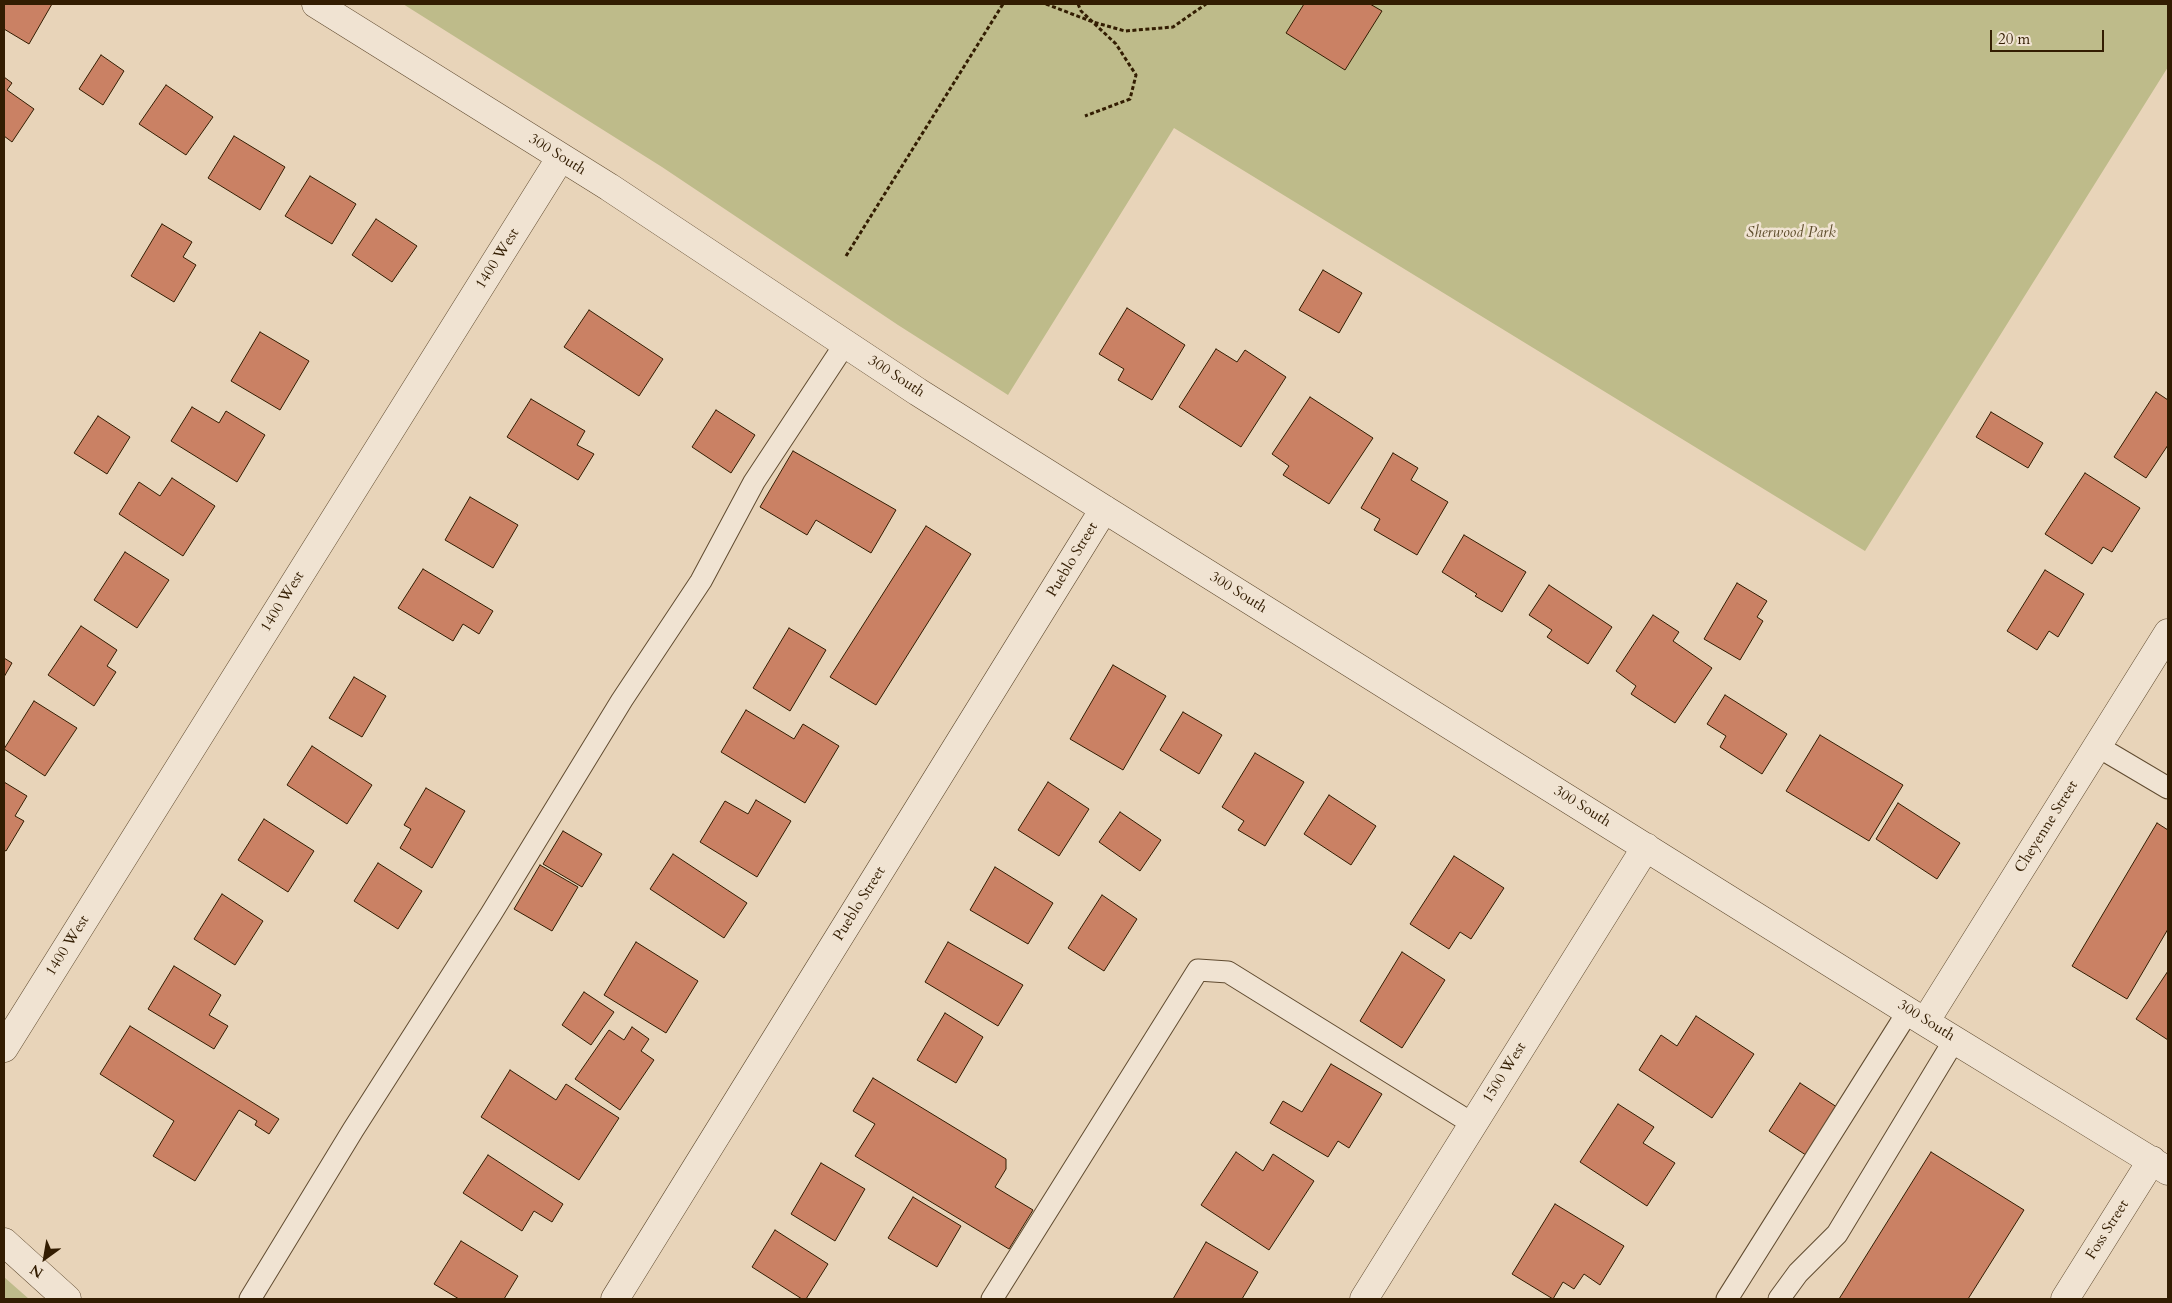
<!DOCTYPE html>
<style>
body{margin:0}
#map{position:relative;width:2172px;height:1303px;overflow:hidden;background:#e8d4b9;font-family:Cardo,serif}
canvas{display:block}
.frame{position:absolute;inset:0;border:5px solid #331d02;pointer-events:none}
.north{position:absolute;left:20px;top:1233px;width:50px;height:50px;-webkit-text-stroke:4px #f0e3d2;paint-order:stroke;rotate:212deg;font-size:14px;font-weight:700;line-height:20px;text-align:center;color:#331d02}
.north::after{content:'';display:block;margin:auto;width:18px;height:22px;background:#331d02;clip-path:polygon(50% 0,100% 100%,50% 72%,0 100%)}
.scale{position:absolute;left:1990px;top:30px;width:114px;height:22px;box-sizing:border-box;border:2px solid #331d02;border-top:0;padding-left:6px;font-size:15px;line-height:18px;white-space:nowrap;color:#331d02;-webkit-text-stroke:4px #f0e3d2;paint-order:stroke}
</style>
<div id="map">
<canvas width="2172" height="1303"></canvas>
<div class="frame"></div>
<div class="north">N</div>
<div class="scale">20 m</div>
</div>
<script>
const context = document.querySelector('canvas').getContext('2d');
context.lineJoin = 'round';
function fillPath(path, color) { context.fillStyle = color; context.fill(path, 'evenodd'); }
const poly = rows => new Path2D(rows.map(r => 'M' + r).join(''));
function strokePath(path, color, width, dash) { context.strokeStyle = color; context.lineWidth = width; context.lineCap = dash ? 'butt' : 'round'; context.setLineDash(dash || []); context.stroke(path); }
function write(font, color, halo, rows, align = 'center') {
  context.font = font + ' Cardo,serif'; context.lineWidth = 5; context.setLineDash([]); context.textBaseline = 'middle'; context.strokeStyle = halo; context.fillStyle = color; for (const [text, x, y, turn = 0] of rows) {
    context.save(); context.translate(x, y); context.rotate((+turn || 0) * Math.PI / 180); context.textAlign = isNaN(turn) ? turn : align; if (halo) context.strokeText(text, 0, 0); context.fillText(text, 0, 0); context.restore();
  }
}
fillPath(poly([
 [403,4,2168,4,2168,67,1865,551,1174,128,1008,395,898,325,662,167],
 [4,1277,29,1299,4,1299]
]), '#bebb8a');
const building = poly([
 [4,4,52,4,29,44,4,29,4,4],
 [1304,4,1370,4,1382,11,1345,70,1286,33,1304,4],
 [101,55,124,71,103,105,79,89,101,55],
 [4,77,12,83,7,90,34,109,12,142,4,136,4,77],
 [166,85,213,117,186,155,139,124,166,85],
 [234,136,285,167,260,210,208,178,234,136],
 [310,176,356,204,332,244,285,216,310,176],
 [376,219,417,246,392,282,352,255,376,219],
 [162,224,192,242,183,257,196,265,174,302,131,276,162,224],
 [1323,270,1362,293,1339,333,1299,310,1323,270],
 [1127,308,1185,345,1152,400,1118,380,1124,369,1099,354,1127,308],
 [589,310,663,359,639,396,564,347,589,310],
 [260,332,309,361,280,410,231,381,260,332],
 [1216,349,1237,362,1245,350,1286,377,1241,447,1179,407,1216,349],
 [2156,392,2168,400,2168,445,2146,478,2114,457,2156,392],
 [1310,397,1373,438,1329,504,1283,475,1289,466,1272,454,1310,397],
 [531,399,585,431,577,445,594,454,578,480,507,437,531,399],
 [192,407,219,423,226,411,265,435,237,482,171,441,192,407],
 [716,410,755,435,731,473,692,447,716,410],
 [1991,412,2043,443,2028,468,1976,437,1991,412],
 [98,416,130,437,107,474,74,453,98,416],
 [793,451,896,510,871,553,816,520,807,535,760,507,793,451],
 [1393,453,1418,468,1411,480,1448,502,1417,555,1374,530,1380,519,1361,508,1393,453],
 [2085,473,2140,508,2112,552,2103,547,2092,564,2045,534,2085,473],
 [172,478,215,506,183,556,119,514,139,482,160,496,172,478],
 [470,497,518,525,493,568,445,540,470,497],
 [926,526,971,554,876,705,830,677,926,526],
 [1464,535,1526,572,1502,612,1475,596,1477,594,1442,572,1464,535],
 [125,552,169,580,137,628,94,600,125,552],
 [423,569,493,611,479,634,463,624,453,641,398,608,423,569],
 [2045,570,2084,594,2058,637,2049,631,2037,650,2007,631,2045,570],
 [1737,583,1767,601,1757,617,1763,621,1740,660,1704,639,1737,583],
 [1549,585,1612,627,1588,664,1547,637,1552,630,1529,615,1549,585],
 [1653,615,1679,632,1673,641,1712,668,1675,723,1631,694,1636,686,1616,671,1653,615],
 [81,626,117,650,107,666,116,672,94,706,48,675,81,626],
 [789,628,826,650,790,711,753,688,789,628],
 [4,658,12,663,4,677,4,658],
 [1113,665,1166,696,1123,770,1070,739,1113,665],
 [354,677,386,696,362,737,329,718,354,677],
 [1725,695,1787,734,1762,774,1720,747,1726,736,1707,724,1725,695],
 [34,701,77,728,45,776,4,749,34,701],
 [746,710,794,739,803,724,839,746,805,803,721,752,746,710],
 [1183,712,1222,735,1199,774,1160,750,1183,712],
 [1820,735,1903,785,1869,841,1786,791,1820,735],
 [312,746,372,785,347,824,287,785,312,746],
 [1255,753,1304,782,1265,846,1238,830,1244,821,1222,807,1255,753],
 [4,782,27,796,15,816,24,821,6,851,4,850,4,782],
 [1048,782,1089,809,1059,856,1018,830,1048,782],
 [426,788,465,811,432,868,400,848,411,829,404,825,426,788],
 [1329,795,1376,826,1351,865,1304,834,1329,795],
 [756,800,791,821,757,877,700,842,725,801,748,814,756,800],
 [1898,803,1960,843,1937,879,1876,839,1898,803],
 [1120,812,1161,840,1140,871,1099,842,1120,812],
 [264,819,314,851,288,892,238,860,264,819],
 [2157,823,2168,830,2168,929,2127,999,2072,966,2157,823],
 [563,831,602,854,582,887,543,864,563,831],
 [673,854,747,903,724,938,650,889,673,854],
 [1454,856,1504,888,1471,939,1460,932,1449,949,1410,924,1454,856],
 [378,863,422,891,398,929,354,901,378,863],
 [540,865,578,887,552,931,514,909,540,865],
 [995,867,1053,903,1028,944,970,910,995,867],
 [222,894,263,921,235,965,194,939,222,894],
 [1102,895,1137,919,1104,971,1068,948,1102,895],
 [636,942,698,981,666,1033,604,995,636,942],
 [948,942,1023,985,998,1026,925,982,948,942],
 [1402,952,1445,980,1402,1048,1360,1021,1402,952],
 [174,966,221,995,209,1015,228,1026,214,1049,148,1009,174,966],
 [2168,971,2168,1040,2136,1019,2168,971],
 [584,992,614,1012,591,1045,562,1025,584,992],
 [945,1013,983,1037,956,1083,917,1060,945,1013],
 [1696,1016,1754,1054,1712,1118,1639,1070,1661,1035,1677,1046,1696,1016],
 [130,1026,279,1119,269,1134,255,1125,257,1121,239,1110,195,1181,153,1156,174,1121,100,1074,130,1026],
 [632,1027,649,1039,641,1051,654,1060,620,1110,575,1079,609,1030,624,1040,632,1027],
 [1331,1064,1382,1094,1349,1148,1338,1141,1328,1157,1270,1123,1283,1101,1302,1112,1331,1064],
 [510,1070,556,1100,566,1084,619,1118,579,1180,481,1117,510,1070],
 [873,1078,1006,1159,1006,1169,995,1187,1033,1210,1009,1249,855,1156,875,1124,853,1111,873,1078],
 [1800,1083,1843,1111,1812,1159,1769,1131,1800,1083],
 [1618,1104,1654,1127,1643,1143,1675,1163,1647,1206,1580,1162,1618,1104],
 [1236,1152,1263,1171,1273,1154,1314,1181,1269,1250,1201,1205,1236,1152],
 [1931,1152,2024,1210,1968,1299,1839,1299,1931,1152],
 [488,1155,563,1204,552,1222,534,1211,522,1231,463,1193,488,1155],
 [821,1163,865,1189,835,1241,791,1214,821,1163],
 [913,1197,961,1226,937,1267,888,1238,913,1197],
 [1555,1204,1624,1246,1600,1285,1584,1274,1574,1289,1563,1282,1553,1299,1512,1274,1555,1204],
 [775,1230,828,1264,806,1299,802,1299,752,1267,775,1230],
 [461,1241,518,1276,504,1299,459,1299,434,1284,461,1241],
 [1206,1242,1258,1272,1242,1299,1173,1299,1206,1242]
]);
fillPath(building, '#ca8164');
strokePath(building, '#331d02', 1);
const service = poly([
 [2097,746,2168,788],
 [250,1299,353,1130,491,914,622,700,701,581,754,482,845,344],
 [992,1299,1198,970,1228,972,1473,1124],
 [1727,1299,1909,1010],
 [1779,1299,1798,1273,1837,1234,1955,1039]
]);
const minor = poly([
 [316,4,609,187,918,392,1104,509,1925,1022,2168,1171],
 [1925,1022,2168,633],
 [4,1048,561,157],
 [4,1242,67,1299],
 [615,1299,1104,509],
 [1364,1299,1646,847],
 [2065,1299,2152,1160]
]);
strokePath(service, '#604b30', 23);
strokePath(minor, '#604b30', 29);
strokePath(poly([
 [1046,4,1093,22,1125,31,1173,27,1206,4],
 [1078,4,1081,11,1116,44,1136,75,1130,99,1085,116],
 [846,256,1003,4]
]), '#331d02', 3, [4, 2.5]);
strokePath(service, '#f0e3d2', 21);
strokePath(minor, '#f0e3d2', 28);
write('15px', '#331d02', '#f0e3d2', [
 ["300 South",557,155,32],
 ["1400 West",498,259,-58],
 ["300 South",896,377,33],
 ["Pueblo Street",1073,560,-59],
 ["300 South",1238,593,32],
 ["1400 West",283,602,-58],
 ["300 South",1582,807,32],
 ["Cheyenne Street",2047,827,-58],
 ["Pueblo Street",860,904,-58],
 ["1400 West",68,946,-58],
 ["300 South",1926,1021,32],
 ["1500 West",1505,1073,-58],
 ["Foss Street",2108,1230,-58]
]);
write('italic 15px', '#5d4c2b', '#f0e3d2', [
 ["Sherwood Park",1791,234]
]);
</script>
